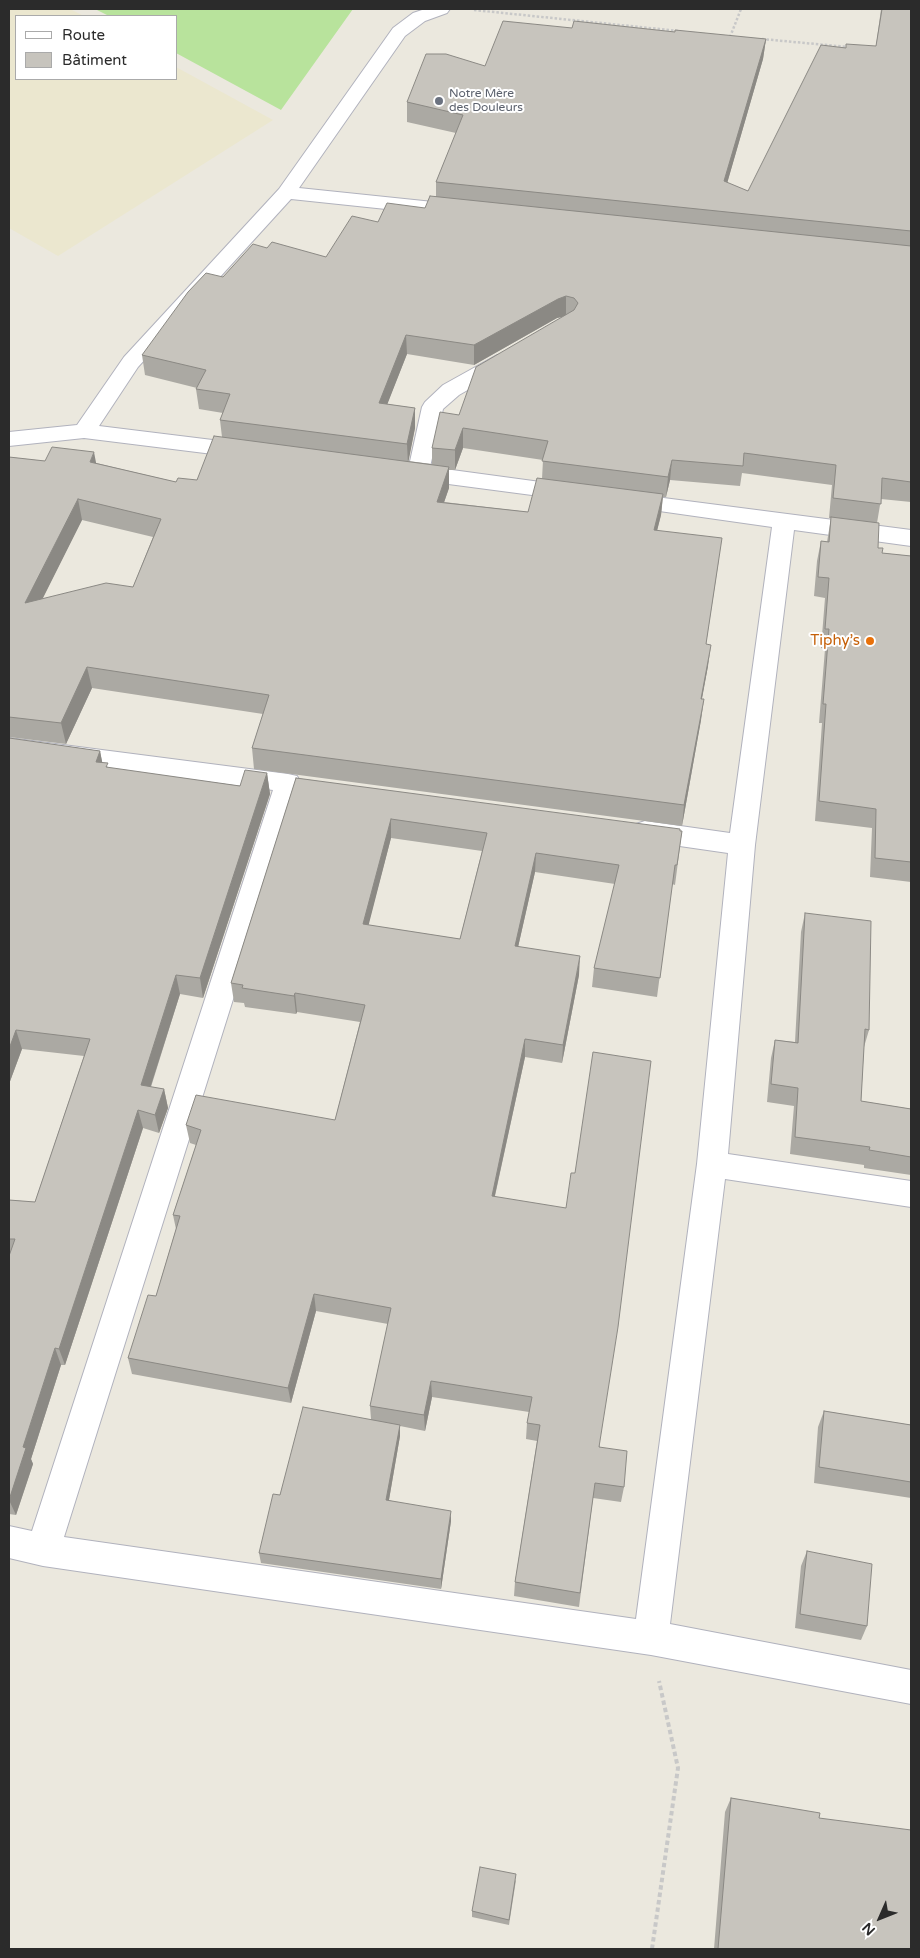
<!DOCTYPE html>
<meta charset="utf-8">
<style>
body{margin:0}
#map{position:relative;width:920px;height:1958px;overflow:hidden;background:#ebe8de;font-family:"Varela Round",sans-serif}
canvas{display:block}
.frame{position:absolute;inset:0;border:10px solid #2b2b2b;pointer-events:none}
.legend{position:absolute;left:15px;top:15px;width:162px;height:65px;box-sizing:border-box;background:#fff;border:1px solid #aaa;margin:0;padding:6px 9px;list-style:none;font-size:15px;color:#2b2b2b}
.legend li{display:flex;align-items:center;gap:10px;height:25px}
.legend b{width:25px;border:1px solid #aaa}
.north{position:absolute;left:855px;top:1893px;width:50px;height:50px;-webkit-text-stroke:4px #fff;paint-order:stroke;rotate:226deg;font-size:14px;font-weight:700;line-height:20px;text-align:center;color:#2b2b2b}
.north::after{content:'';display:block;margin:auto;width:18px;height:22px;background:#2b2b2b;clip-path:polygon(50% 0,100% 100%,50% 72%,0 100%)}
</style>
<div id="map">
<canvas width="920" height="1958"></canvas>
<div class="frame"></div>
<ul class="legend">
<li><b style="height:6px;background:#fff"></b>Route</li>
<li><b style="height:14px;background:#c7c4bd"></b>Bâtiment</li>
</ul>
<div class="north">N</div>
</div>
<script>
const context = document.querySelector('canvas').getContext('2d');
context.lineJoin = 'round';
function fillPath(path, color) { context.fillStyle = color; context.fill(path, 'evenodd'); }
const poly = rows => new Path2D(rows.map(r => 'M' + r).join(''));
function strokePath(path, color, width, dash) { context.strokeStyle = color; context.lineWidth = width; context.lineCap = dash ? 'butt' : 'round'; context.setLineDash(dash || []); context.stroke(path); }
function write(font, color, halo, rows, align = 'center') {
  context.font = font + ' "Varela Round",sans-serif'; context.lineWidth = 4; context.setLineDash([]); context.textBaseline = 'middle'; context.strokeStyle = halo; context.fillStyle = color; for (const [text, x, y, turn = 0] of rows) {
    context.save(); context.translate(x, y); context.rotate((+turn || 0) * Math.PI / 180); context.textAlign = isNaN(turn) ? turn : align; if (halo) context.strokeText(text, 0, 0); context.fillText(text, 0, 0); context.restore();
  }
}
fillPath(poly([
 [9,9,70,9,84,16,16,16,16,79,176,79,176,67,273,120,58,256,9,228]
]), '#ebe7cf');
fillPath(poly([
 [95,9,353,9,281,110,176,53,176,16,109,16]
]), '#b8e39c');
const minor = poly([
 [425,9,450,9,447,13,425,21,405,36,299,188,462,205,469,207,472,211,469,215,462,217,291,199,138,367,99,426,245,444,253,446,256,451,253,456,245,458,84,438,9,446,9,432,77,425,124,357,279,189,393,28,413,13,425,9],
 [504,354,511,355,515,360,511,365,459,395,443,409,430,467,570,486,578,488,581,493,578,498,570,500,418,480,404,477,401,472,404,467,409,466,422,407,425,402,443,385,497,355,504,354],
 [625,493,911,530,911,546,794,530,755,845,728,1154,911,1181,911,1207,725,1179,670,1624,911,1670,911,1704,651,1655,43,1566,9,1558,9,1526,32,1531,273,790,9,756,9,738,288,774,297,776,301,783,64,1537,636,1619,697,1164,728,853,645,841,636,838,632,831,636,824,645,821,730,833,772,527,617,505,614,500,617,495,625,493]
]);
strokePath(minor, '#b1b2bd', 2);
strokePath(poly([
 [474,10,679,31],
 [730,37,741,9],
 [762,39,848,47]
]), '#c8c8c8', 2.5, [2.5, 2]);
strokePath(poly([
 [652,1949,678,1768,659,1681]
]), '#c8c8c8', 4, [4.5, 3]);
fillPath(minor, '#fff');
fillPath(poly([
 [881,9,911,9,911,502,881,499,877,523,878,548,882,553,911,556,911,882,870,877,872,828,815,821,822,723,819,723,825,649,821,648,825,598,814,596,817,561,821,541,827,542,831,518,829,518,832,485,742,473,740,486,670,480,666,497,663,497,661,515,657,530,719,559,706,644,708,666,702,699,701,720,682,826,254,769,252,748,263,714,92,688,66,744,9,737,9,457,45,461,96,463,176,482,197,480,222,437,220,420,223,413,199,409,196,389,197,388,145,375,142,355,223,277,267,248,326,257,378,222,425,208,436,197,436,182,456,133,407,122,407,102,485,66,572,28,675,32,766,39,763,59,727,183,748,191,845,48,876,46],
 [561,317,459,415,432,448,432,464,408,461,415,428,415,408,387,404,407,354,474,365,557,318],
 [463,448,543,460,542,479,528,512,444,502,449,488,449,470,455,470],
 [82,520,153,537,133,587,42,599],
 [9,738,100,751,102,762,109,768,240,786,267,773,270,794,203,998,180,994,151,1087,164,1089,168,1108,159,1133,143,1128,65,1365,61,1365,31,1459,33,1464,16,1515,9,1514,9,1200,35,1202,84,1056,22,1049,9,1084],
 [296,778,682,831,675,885,672,884,657,997,592,987,594,968,615,884,535,872,518,947,579,975,562,1063,525,1057,495,1196,600,1447,624,1487,621,1502,593,1498,579,1607,514,1596,515,1582,537,1441,526,1439,527,1423,529,1412,432,1397,425,1431,400,1426,400,1436,389,1500,451,1521,441,1589,261,1563,259,1553,280,1495,371,1419,370,1406,388,1324,316,1311,291,1403,132,1374,128,1358,156,1296,176,1229,173,1215,196,1145,190,1143,186,1125,335,1120,360,1022,297,1012,296,1014,245,1007,244,1003,234,1002,231,983],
 [391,838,482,851,460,939,368,925],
 [805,913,869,1030,864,1047,861,1101,911,1109,911,1175,864,1168,864,1165,790,1154,794,1106,767,1102,771,1058,775,1040,795,1042,801,932],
 [824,1411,911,1425,911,1498,814,1483,818,1427],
 [807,1551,867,1626,861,1640,795,1628,801,1566],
 [731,1798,819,1818,911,1949,714,1949,725,1812],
 [516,1880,509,1925,472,1917,472,1911]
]), '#aba9a3');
fillPath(poly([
 [766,39,763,59,722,201,724,181],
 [566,296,566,316,557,318,474,365,474,345,558,299],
 [406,335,407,354,380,423,379,403],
 [415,408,415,428,408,464,407,444],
 [463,428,463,448,455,470,455,450],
 [94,452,98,473,90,462],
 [672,460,670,480,666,497,668,477],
 [449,467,449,488,437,523,437,502],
 [663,494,661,515,652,551,654,530],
 [78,499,82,520,30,624,25,603],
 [711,645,708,666,698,719,701,699],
 [87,667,92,688,66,744,61,723],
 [704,699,701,720,682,826,684,805],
 [100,751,104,771,96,762],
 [267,773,270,794,203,998,200,978],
 [391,819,391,838,364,943,363,924],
 [536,853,535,872,514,965,515,946],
 [580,956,579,975,562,1063,563,1045],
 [176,975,180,994,145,1104,141,1085],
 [295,993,297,1012,296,1014,294,996],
 [16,1030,22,1049,9,1084,9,1049],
 [525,1039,525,1057,491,1213,492,1196],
 [164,1089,168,1108,159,1133,155,1115],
 [138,1110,143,1128,65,1365,59,1349],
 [314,1294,316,1311,291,1403,288,1388],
 [55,1348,61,1365,31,1459,33,1464,16,1515,9,1500,23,1447],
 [431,1381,432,1397,425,1431,424,1415],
 [400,1425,400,1436,387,1511,386,1500],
 [451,1511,451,1521,441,1589,441,1579]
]), '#8b8984');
const building = poly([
 [882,9,911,9,911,231,436,182,463,115,407,102,426,54,446,54,485,66,503,21,572,28,574,21,675,32,675,30,766,39,724,181,748,191,821,45,846,48,846,44,876,46,882,9],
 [430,196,911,246,911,482,882,478,881,504,833,498,836,465,744,453,743,466,672,460,668,477,542,461,548,441,463,428,455,450,432,448,440,412,459,415,476,367,574,310,578,303,574,298,566,296,558,299,474,345,406,335,379,403,415,408,407,444,220,420,230,394,196,389,206,370,142,355,188,292,206,273,223,277,253,244,267,248,272,242,326,257,352,216,378,222,387,203,425,208,430,196],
 [214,436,449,467,437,502,528,512,537,478,663,494,654,530,722,538,706,644,711,645,701,699,704,699,684,805,252,748,269,695,87,667,61,723,9,717,9,457,45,461,52,447,94,452,90,462,176,482,178,478,197,480,214,436],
 [78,499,161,519,133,587,106,583,25,603,78,499],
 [831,517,879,523,878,548,883,548,882,553,911,556,911,862,875,858,876,809,819,801,826,704,823,704,829,629,825,629,829,578,818,577,821,541,829,542,831,517],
 [9,738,100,751,96,762,108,763,106,767,240,786,245,770,267,773,200,978,176,975,141,1085,164,1089,155,1115,138,1110,59,1349,55,1348,23,1447,26,1448,9,1500,9,1256,15,1239,9,1239,9,1200,35,1202,90,1039,16,1030,9,1049,9,738],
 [296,778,680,829,680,831,682,831,677,865,675,865,660,978,594,968,619,865,536,853,515,946,580,956,563,1045,525,1039,492,1196,566,1208,571,1173,575,1173,593,1052,651,1061,618,1327,599,1447,627,1451,624,1487,595,1483,580,1593,515,1582,540,1425,527,1423,532,1397,431,1381,424,1415,370,1406,391,1308,314,1294,288,1388,128,1358,148,1295,156,1296,180,1216,173,1215,201,1130,186,1125,196,1095,335,1120,365,1005,295,993,294,996,242,988,243,985,231,983,296,778],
 [391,819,487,833,460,939,363,924,391,819],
 [805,913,871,921,869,1030,865,1029,861,1101,911,1109,911,1157,869,1150,870,1147,795,1137,798,1088,771,1084,775,1040,798,1043,805,913],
 [303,1407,400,1425,386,1500,451,1511,441,1579,259,1553,273,1494,280,1495,303,1407],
 [824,1411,911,1425,911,1482,819,1467,824,1411],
 [807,1551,872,1564,867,1626,800,1614,807,1551],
 [731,1798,820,1813,819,1818,911,1830,911,1949,718,1949,731,1798],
 [480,1867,516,1874,509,1920,472,1911,480,1867]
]);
fillPath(building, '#c7c4bd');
strokePath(building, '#8b8984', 1);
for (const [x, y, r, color] of [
 [439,101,5,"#6b7280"],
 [870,641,5,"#e8710a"]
]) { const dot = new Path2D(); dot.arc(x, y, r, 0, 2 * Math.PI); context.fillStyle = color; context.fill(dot); strokePath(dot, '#fff', 2); }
write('12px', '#5b616d', '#fff', [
 ["Notre Mère",449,94],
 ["des Douleurs",449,108]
], 'left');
write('15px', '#c56008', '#fff', [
 ["Tiphy’s",860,641]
], 'right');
</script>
